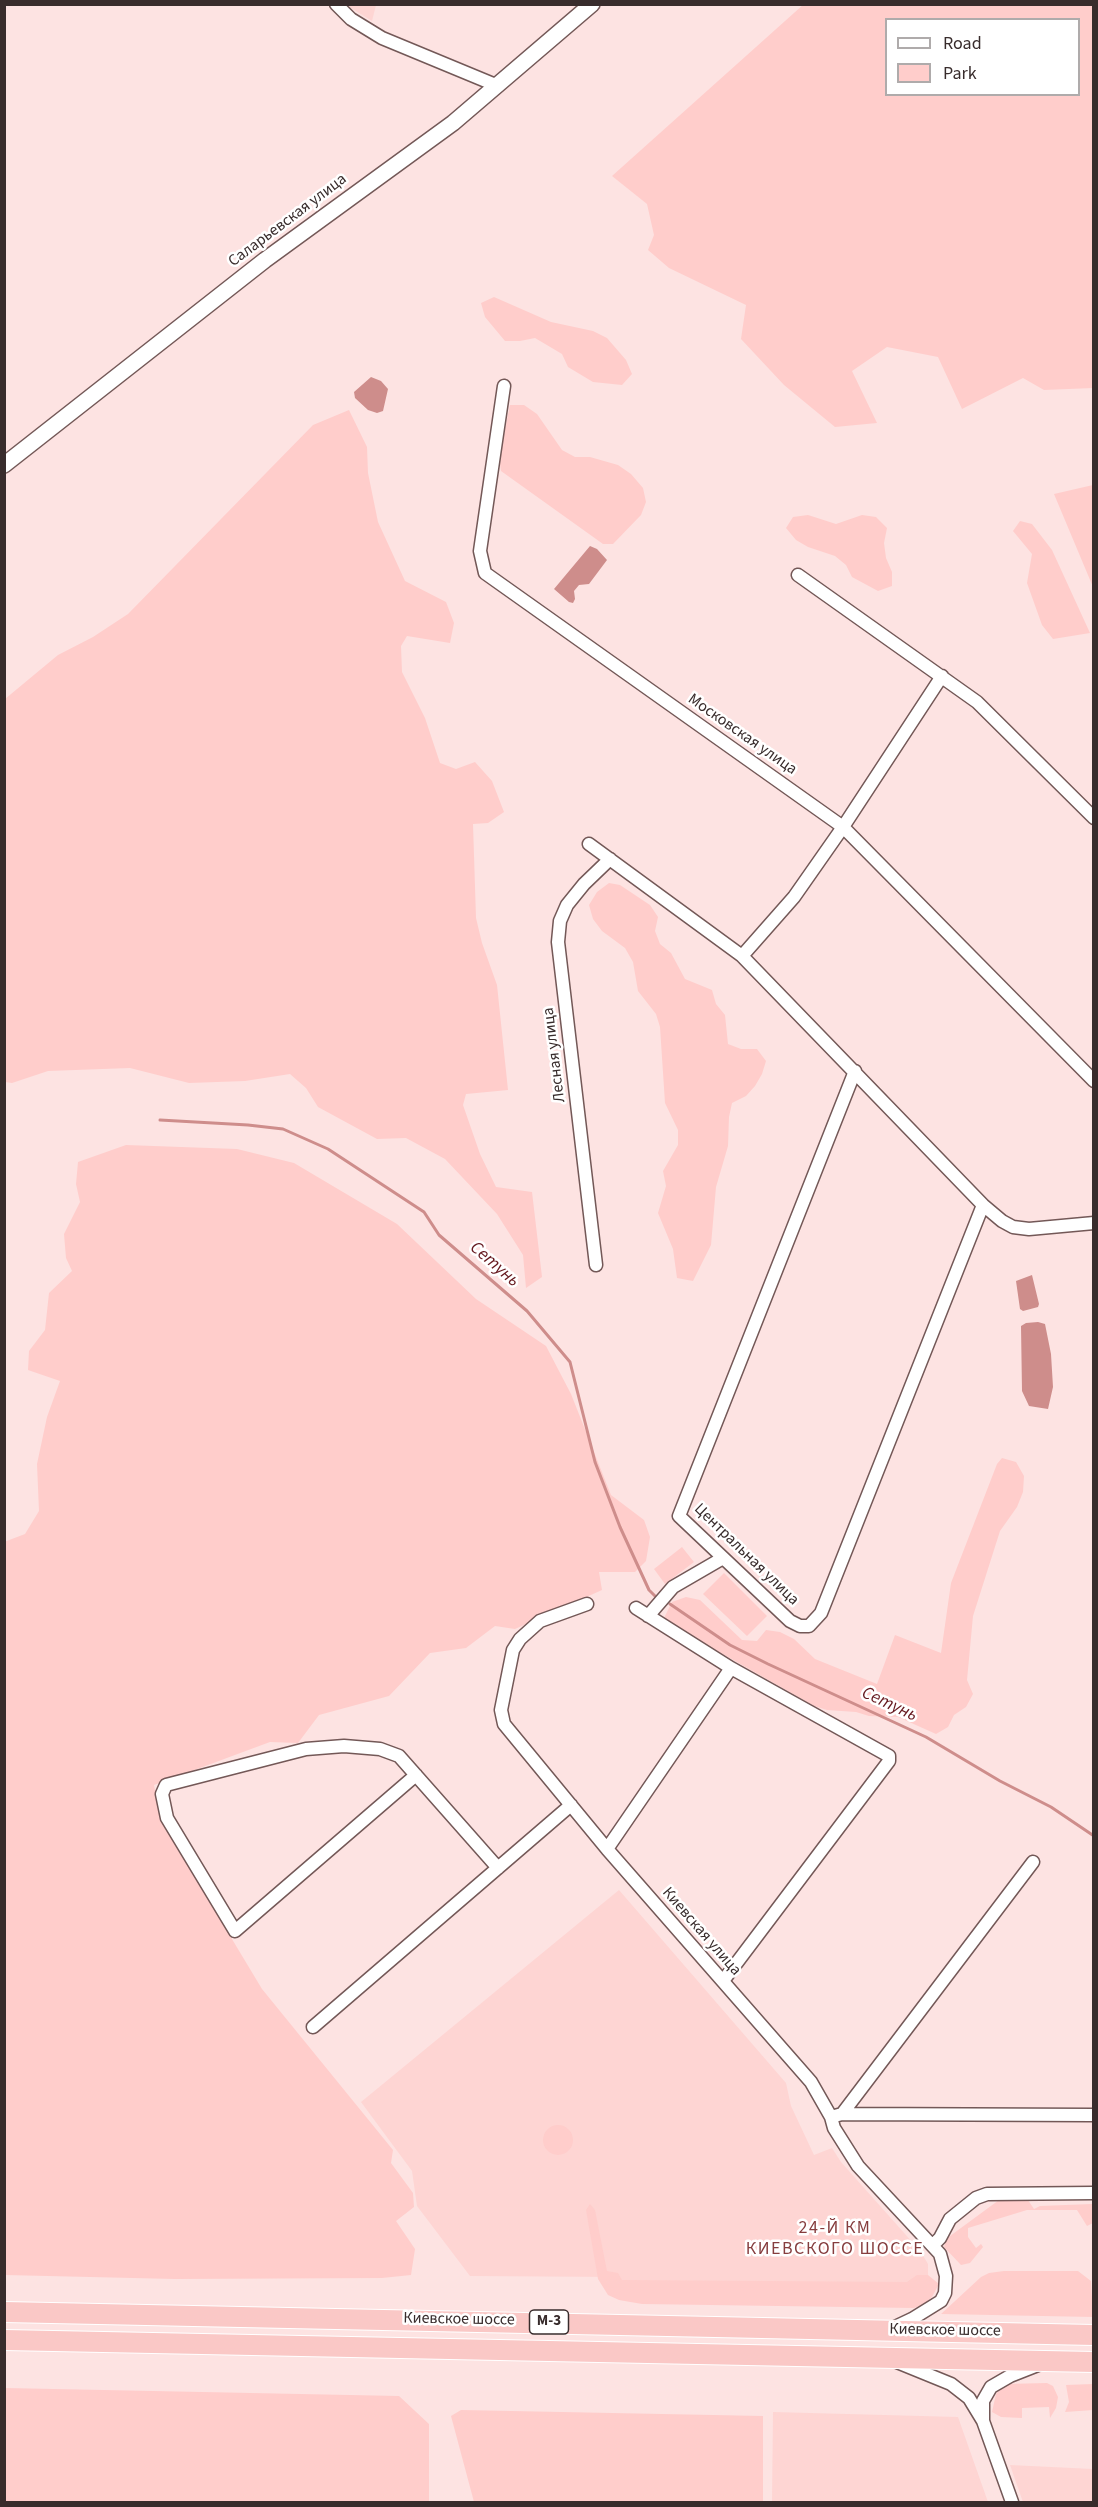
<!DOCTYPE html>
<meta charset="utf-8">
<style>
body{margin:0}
#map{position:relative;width:1098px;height:2507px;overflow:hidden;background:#fde3e2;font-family:"Source Sans 3",sans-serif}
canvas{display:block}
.frame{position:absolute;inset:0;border:6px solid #382c2c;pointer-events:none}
.legend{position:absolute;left:885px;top:18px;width:195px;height:78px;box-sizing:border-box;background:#fff;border:2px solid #afabab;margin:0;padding:8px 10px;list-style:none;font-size:18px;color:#382c2c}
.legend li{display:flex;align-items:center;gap:12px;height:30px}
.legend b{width:30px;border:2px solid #afabab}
</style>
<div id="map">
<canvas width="1098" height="2507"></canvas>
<div class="frame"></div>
<ul class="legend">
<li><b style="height:8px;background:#fff"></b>Road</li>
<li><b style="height:16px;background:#ffcdcb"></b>Park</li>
</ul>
</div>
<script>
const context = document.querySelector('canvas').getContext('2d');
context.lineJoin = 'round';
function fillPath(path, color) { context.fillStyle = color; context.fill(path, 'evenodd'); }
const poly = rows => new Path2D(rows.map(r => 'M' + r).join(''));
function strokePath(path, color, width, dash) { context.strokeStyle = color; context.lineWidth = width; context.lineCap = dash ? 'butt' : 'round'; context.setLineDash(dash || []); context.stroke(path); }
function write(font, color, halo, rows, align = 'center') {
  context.font = font + ' "Source Sans 3",sans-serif'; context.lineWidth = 5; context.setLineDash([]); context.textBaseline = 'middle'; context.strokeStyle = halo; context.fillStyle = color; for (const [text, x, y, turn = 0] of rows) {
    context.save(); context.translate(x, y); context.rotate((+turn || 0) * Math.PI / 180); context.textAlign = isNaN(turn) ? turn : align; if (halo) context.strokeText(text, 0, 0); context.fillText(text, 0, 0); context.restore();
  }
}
fillPath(poly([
 [348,5,376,5,372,21,351,8],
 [619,1890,786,2083,791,2106,814,2155,832,2148,841,2162,921,2252,928,2264,928,2284,621,2282,618,2277,470,2276,417,2206,412,2171,361,2102],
 [773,2412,958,2417,988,2502,772,2502],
 [1010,2465,1093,2469,1093,2502,1023,2502]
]), '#fed5d3');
fillPath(poly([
 [804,4,1093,5,1093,388,1044,390,1023,378,962,409,938,357,887,347,852,371,877,423,835,427,784,385,741,339,746,305,669,268,648,250,654,235,647,204,612,176],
 [886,20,1078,20,1078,94,886,94],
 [494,297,551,322,593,331,607,338,626,360,632,374,622,385,593,382,568,367,562,354,535,338,520,341,505,341,485,317,481,303],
 [510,405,524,405,537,414,562,450,575,457,590,457,618,465,631,474,643,488,646,502,641,515,613,544,603,544,501,471,499,458],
 [349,410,367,447,368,473,378,522,405,581,446,602,454,623,450,643,407,636,401,646,402,672,425,718,440,763,456,769,475,762,492,781,504,812,488,823,473,824,476,918,482,943,497,985,508,1090,466,1094,463,1105,480,1154,496,1187,532,1192,542,1277,526,1288,523,1255,497,1214,445,1159,406,1138,377,1139,318,1107,306,1088,290,1074,245,1081,189,1083,130,1068,48,1071,12,1083,5,1082,5,699,58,655,93,637,128,614,313,425],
 [1093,485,1094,485,1093,587,1054,494],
 [808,515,836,524,862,515,876,517,887,528,884,543,886,558,892,572,892,586,878,591,852,577,846,565,835,556,808,547,796,540,786,528,793,517],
 [1020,521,1032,524,1052,550,1090,633,1053,639,1042,625,1027,583,1032,554,1013,531],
 [609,883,620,885,650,905,658,917,655,931,660,944,671,953,685,979,712,990,716,1004,725,1015,728,1044,741,1049,757,1049,766,1061,762,1074,755,1086,746,1096,732,1103,729,1117,728,1146,716,1187,711,1245,693,1281,677,1278,673,1249,658,1213,666,1186,663,1171,678,1145,678,1130,665,1103,660,1027,656,1014,638,991,633,962,625,948,602,931,593,919,589,905,597,892],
 [126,1145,237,1149,294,1163,397,1224,476,1299,546,1346,571,1394,611,1495,644,1520,650,1537,646,1561,635,1572,599,1572,602,1590,515,1629,495,1626,466,1648,430,1653,389,1696,319,1715,298,1743,270,1742,154,1785,161,1821,262,1989,393,2150,391,2163,413,2193,414,2207,396,2221,415,2249,411,2275,382,2278,175,2279,5,2275,4,1542,25,1534,39,1511,37,1464,47,1417,60,1381,28,1370,29,1351,45,1330,49,1293,72,1271,66,1258,64,1234,80,1202,76,1184,78,1162],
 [1002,1458,1016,1462,1024,1476,1023,1492,1017,1507,1000,1531,973,1616,967,1680,973,1694,966,1707,954,1715,948,1727,936,1734,898,1717,869,1716,856,1712,827,1710,814,1706,663,1620,672,1602,686,1597,700,1600,742,1640,757,1641,766,1630,780,1632,794,1639,815,1659,877,1684,895,1635,941,1653,951,1583,997,1464],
 [682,1547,694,1562,665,1584,654,1569],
 [724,1573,767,1616,747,1636,703,1594],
 '543 2140a15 15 0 1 1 30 0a15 15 0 1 1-30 0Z',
 [999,2200,1028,2200,1034,2209,1040,2206,1092,2204,1093,2223,1087,2226,1077,2210,1027,2210,968,2228,968,2237,976,2248,981,2244,983,2247,970,2263,961,2265,944,2247,946,2239],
 [590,2204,595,2210,607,2271,618,2273,622,2280,907,2282,917,2275,928,2275,939,2284,932,2297,923,2305,914,2308,642,2304,619,2300,608,2295,598,2279,586,2210],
 [1004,2271,1078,2271,1091,2281,1093,2317,941,2314,981,2277,989,2273],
 [1047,2383,1053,2386,1058,2397,1056,2408,1050,2418,1049,2407,1022,2408,1022,2418,1001,2417,992,2412,996,2394,1005,2384],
 [1093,2384,1093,2410,1065,2412,1069,2402,1066,2385],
 [5,2388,399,2396,429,2424,429,2502,5,2502],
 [461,2410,763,2416,763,2502,474,2502,451,2416]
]), '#ffcdcb');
fillPath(poly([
 [371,377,381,381,388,389,383,411,377,413,368,410,355,398,354,392],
 [590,546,597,549,607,560,589,584,579,585,574,591,575,599,573,603,569,602,554,589],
 [1032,1275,1039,1304,1038,1307,1023,1311,1020,1309,1016,1281],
 [1038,1322,1045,1324,1051,1354,1053,1387,1048,1409,1029,1406,1022,1391,1021,1326,1026,1323]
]), '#ce8d8b');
strokePath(poly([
 [160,1120,248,1125,283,1129,328,1149,424,1212,439,1235,527,1311,570,1362,595,1462,620,1527,649,1590,657,1598],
 [670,1604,730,1645,768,1664,926,1737,1000,1781,1051,1807,1094,1836]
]), '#ce8d8b', 3);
const minor = poly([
 [336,4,351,19,382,38,498,86],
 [504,386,480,551,485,573,843,827,1094,1081],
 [798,575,977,702,1094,818],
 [589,844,742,956,983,1205,1002,1221,1013,1227,1029,1229,1094,1223],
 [742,956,794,897,843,827,942,676],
 [855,1071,679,1516,790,1621,800,1626,809,1626,821,1613,983,1205],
 [596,1265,558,942,560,921,567,905,584,884,610,859],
 [587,1604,540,1621,520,1639,513,1650,501,1710,504,1724,607,1849,811,2082,831,2117,834,2128,858,2166,940,2254,946,2276,945,2293,941,2301,912,2319,893,2328],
 [636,1608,731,1668,889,1756,889,1761,723,1981],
 [648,1616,673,1587,723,1558],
 [416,1775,235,1931,167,1818,162,1794,166,1785,306,1749,344,1746,380,1749,399,1756,498,1868],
 [607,1849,731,1668],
 [313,2027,571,1805],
 [842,2114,1094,2115],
 [831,2117,842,2114,1033,1862],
 [934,2244,940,2238,950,2219,976,2198,987,2194,1094,2193],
 [897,2362,951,2384,969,2398,983,2421,1012,2502],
 [983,2420,983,2401,991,2387,1010,2376,1038,2365]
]);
const tertiary = poly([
 [4,465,265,260,453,123,592,4]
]);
const trunk = poly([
 [4,2312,1094,2335],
 [4,2340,1094,2362]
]);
strokePath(minor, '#735857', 15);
strokePath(tertiary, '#735857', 18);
strokePath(trunk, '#fff', 22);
strokePath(minor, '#fff', 12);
strokePath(tertiary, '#fff', 15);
strokePath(trunk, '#fac8c6', 20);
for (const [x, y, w] of [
 [549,2322,39]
]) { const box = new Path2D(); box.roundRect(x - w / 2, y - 12, w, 24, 4.5); context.fillStyle = '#fff'; context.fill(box); strokePath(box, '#382c2c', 1.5); }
write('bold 15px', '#382c2c', null, [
 ["М-3",549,2322]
]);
write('16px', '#382c2c', '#fff', [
 ["Саларьевская улица",288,221,-37],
 ["Московская улица",742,735,35],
 ["Лесная улица",555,1055,-97],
 ["Центральная улица",746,1555,44],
 ["Киевская улица",701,1932,49],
 ["Киевское шоссе",459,2320,1],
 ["Киевское шоссе",945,2331,1]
]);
write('italic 18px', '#65181e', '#fff', [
 ["Сетунь",494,1265,41],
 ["Сетунь",889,1705,25]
]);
context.letterSpacing = '1.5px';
write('18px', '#863d3e', '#fff', [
 ["24-Й КМ",835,2229],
 ["КИЕВСКОГО ШОССЕ",835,2250]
]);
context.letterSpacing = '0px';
</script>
